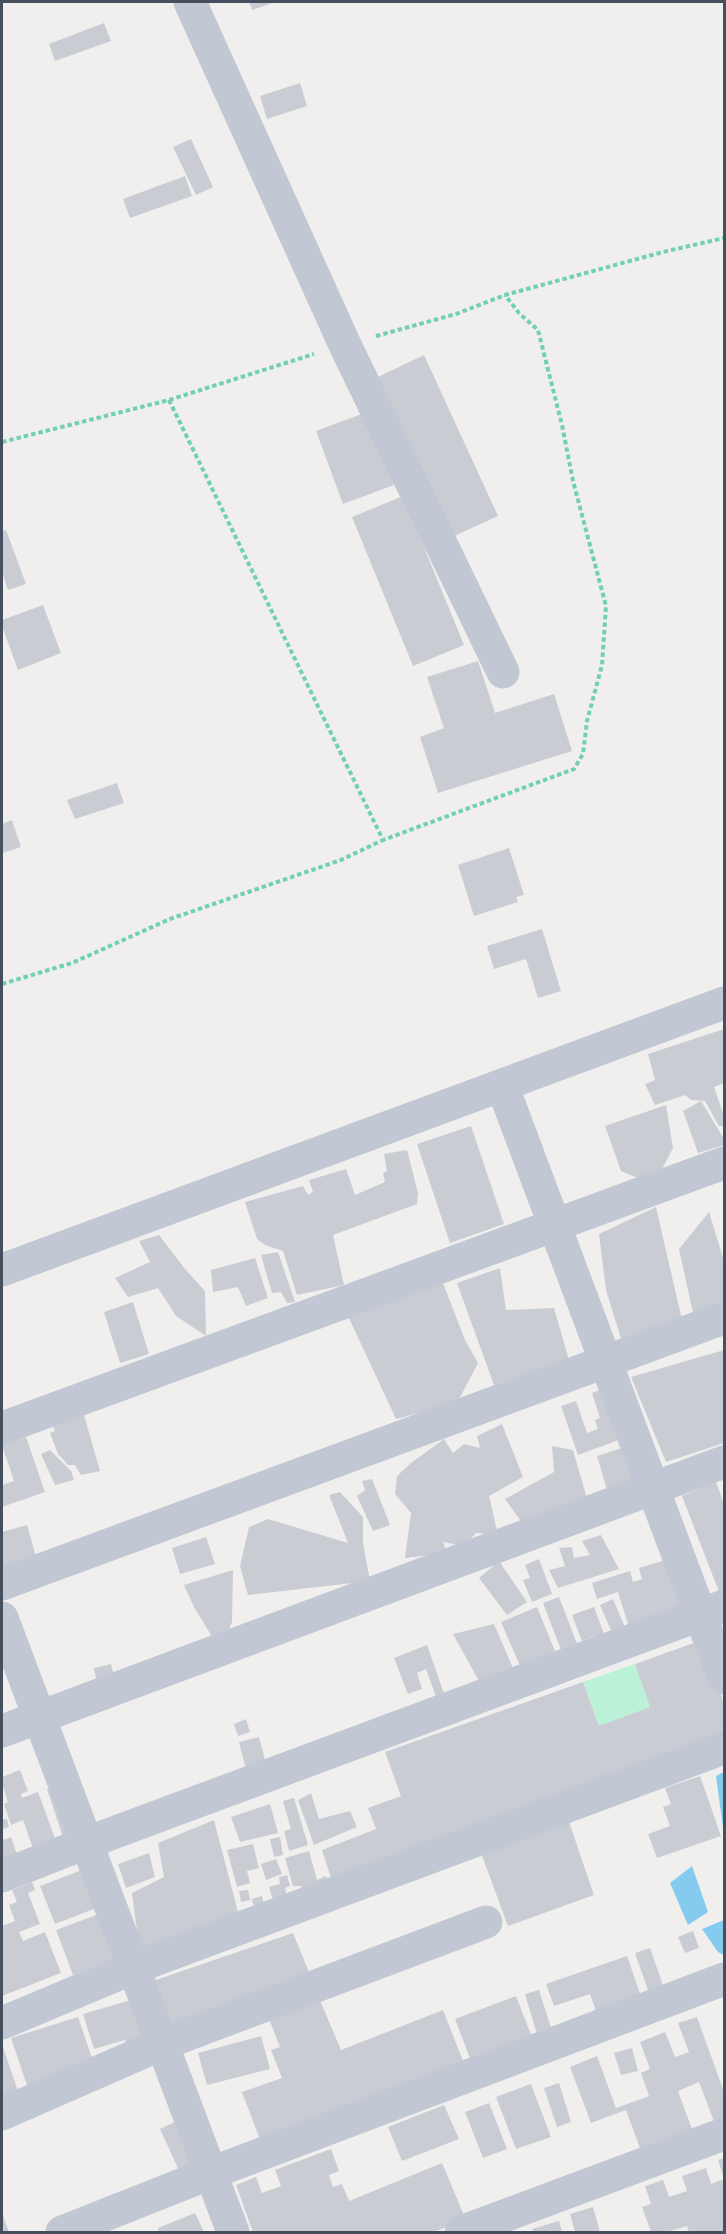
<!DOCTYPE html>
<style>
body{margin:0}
#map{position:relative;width:726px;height:2234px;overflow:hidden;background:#f1efee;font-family:"Source Sans 3",sans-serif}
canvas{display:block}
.frame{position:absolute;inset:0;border:3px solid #464f5d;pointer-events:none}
</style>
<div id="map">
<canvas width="726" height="2234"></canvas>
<div class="frame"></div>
</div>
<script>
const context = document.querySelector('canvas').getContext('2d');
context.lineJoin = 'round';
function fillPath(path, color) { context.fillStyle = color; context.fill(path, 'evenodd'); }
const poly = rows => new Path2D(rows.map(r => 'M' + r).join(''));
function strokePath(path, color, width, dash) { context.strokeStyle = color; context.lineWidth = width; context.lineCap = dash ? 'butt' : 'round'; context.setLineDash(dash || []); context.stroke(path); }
fillPath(poly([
 [635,1664,650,1707,599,1726,583,1682]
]), '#baf1d7');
fillPath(poly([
 [724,1772,724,1835,716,1776],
 [692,1866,708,1912,688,1925,670,1883],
 [724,1920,724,1955,718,1952,702,1929]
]), '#85cbf0');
fillPath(poly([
 [249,2,275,2,252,10],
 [104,23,111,41,55,61,49,44],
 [300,83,307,106,267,119,260,96],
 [191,139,213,187,196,195,173,147],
 [185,176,192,196,130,218,123,199],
 [424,355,498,516,452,537,378,377],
 [367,412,394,485,343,504,316,431],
 [403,496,464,645,413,666,352,517],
 [6,530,26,584,8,590,2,572,2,531],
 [43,605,61,653,18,670,2,626,2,620],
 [478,661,495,713,554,694,572,751,438,793,420,737,444,728,427,677],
 [117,783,124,803,75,819,67,800],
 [12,820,21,847,2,853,2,824],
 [509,848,524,895,516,897,518,902,474,916,458,865],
 [542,929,561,991,538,998,526,959,494,969,487,946],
 [724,1029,724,1083,714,1087,724,1116,724,1126,719,1126,705,1101,691,1100,685,1095,655,1105,645,1084,655,1080,648,1054],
 [701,1101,724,1139,724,1145,698,1153,683,1111],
 [666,1105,673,1148,658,1177,640,1179,621,1171,605,1126],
 [471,1126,504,1224,450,1243,417,1144],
 [407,1150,418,1193,417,1204,333,1235,344,1285,297,1295,283,1251,265,1245,257,1239,245,1202,303,1186,308,1195,313,1192,309,1180,346,1169,355,1195,385,1182,383,1173,387,1171,384,1154],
 [656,1207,682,1320,623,1345,606,1290,599,1234],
 [709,1212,724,1261,724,1305,693,1313,679,1249],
 [159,1235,185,1269,205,1291,206,1336,176,1316,158,1288,128,1297,115,1278,150,1262,139,1241],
 [278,1252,295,1302,287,1303,281,1292,272,1293,261,1255],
 [255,1258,268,1298,246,1306,238,1287,213,1292,211,1270],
 [500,1268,506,1310,554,1308,569,1360,494,1385,457,1283],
 [443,1283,465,1340,478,1363,457,1403,396,1419,348,1316],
 [133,1302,149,1354,120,1363,104,1312],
 [724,1350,724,1443,666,1462,631,1377],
 [607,1388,624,1438,578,1455,561,1406,576,1401,587,1433,598,1429,595,1420,600,1418,592,1393],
 [84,1415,100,1471,81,1475,75,1465,68,1465,58,1454,50,1433,55,1431,52,1424],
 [502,1424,523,1477,489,1496,498,1535,476,1533,464,1546,443,1542,447,1553,405,1558,411,1513,395,1494,397,1476,411,1463,444,1439,453,1453,464,1444,480,1448,477,1436],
 [26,1437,45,1492,2,1507,2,1485,14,1481,2,1445],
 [552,1446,573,1450,588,1502,525,1527,505,1499,554,1472],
 [628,1446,638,1481,607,1490,597,1456],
 [50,1450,71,1471,74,1480,55,1485,41,1454],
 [372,1479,390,1525,373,1531,357,1496,365,1490,362,1481],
 [716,1482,724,1504,724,1591,719,1592,682,1496],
 [340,1492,363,1517,363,1543,370,1581,248,1595,240,1566,249,1527,268,1519,348,1543,329,1495],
 [27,1525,37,1560,2,1570,2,1532],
 [601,1535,619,1569,558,1588,549,1570,565,1566,559,1548,572,1547,574,1558,590,1555,582,1541],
 [206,1537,215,1564,180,1574,172,1548],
 [672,1558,694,1611,665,1611,659,1613,662,1621,628,1624,618,1592,597,1599,592,1583,630,1571,633,1582,642,1579,639,1568],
 [539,1559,552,1594,532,1602,523,1580,530,1578,525,1565],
 [499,1561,527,1602,507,1615,479,1578],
 [233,1570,232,1622,226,1637,214,1640,194,1607,184,1585],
 [559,1597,579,1649,563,1655,543,1603],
 [613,1599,628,1634,615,1640,600,1605],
 [537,1607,559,1661,524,1675,501,1622],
 [594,1607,607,1642,598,1646,595,1636,582,1641,572,1615],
 [494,1624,513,1668,479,1681,453,1634],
 [702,1640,724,1703,724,1739,331,1878,322,1850,376,1829,368,1808,401,1796,385,1752,583,1682,599,1726,650,1707,635,1664],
 [427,1645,446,1699,438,1702,426,1669,417,1673,422,1689,408,1694,394,1658],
 [111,1664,116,1684,98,1688,94,1668],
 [246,1719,250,1732,238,1736,234,1724],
 [259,1737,267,1768,247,1774,239,1742],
 [20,1770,28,1791,21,1794,22,1798,38,1792,59,1849,36,1857,23,1820,11,1825,4,1804,8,1802,2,1784,2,1777],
 [700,1776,721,1836,657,1858,648,1834,670,1826,663,1807,671,1804,665,1788],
 [60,1785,74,1824,65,1843,47,1789],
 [311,1793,319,1819,350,1811,357,1827,314,1845,298,1800],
 [294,1798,308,1845,289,1851,284,1831,291,1829,283,1801],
 [270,1804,278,1833,240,1842,231,1817],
 [7,1819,9,1827,2,1829,2,1820],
 [214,1820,240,1920,140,1954,132,1893,164,1877,158,1843],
 [569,1822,594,1895,508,1926,481,1853],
 [2,1834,4,1840,11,1837,21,1866,2,1865],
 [280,1837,283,1855,274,1857,270,1839],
 [253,1844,259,1868,247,1871,250,1883,237,1887,227,1850],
 [309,1851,317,1880,326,1876,332,1891,307,1900,301,1886,293,1886,285,1858],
 [149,1853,155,1877,126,1888,118,1864],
 [276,1859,282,1874,266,1880,261,1864],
 [90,1867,104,1905,55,1924,40,1886],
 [287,1875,290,1886,285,1888,290,1906,276,1910,269,1887,280,1884,279,1877],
 [32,1882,35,1890,28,1893,40,1924,19,1932,23,1941,45,1932,61,1973,2,1996,2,1926,15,1921,9,1905,17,1902,12,1890],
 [248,1890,250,1900,241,1902,239,1891],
 [262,1896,265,1910,255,1912,252,1899],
 [107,1911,125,1955,73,1975,56,1930],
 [693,1931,699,1948,685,1953,678,1937],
 [293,1933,313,1982,171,2035,147,1983],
 [650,1948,665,1991,650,1996,635,1953],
 [627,1956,644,2005,599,2020,590,1994,554,2006,546,1984],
 [539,1990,554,2037,539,2041,525,1994],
 [516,1996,535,2045,474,2069,455,2019],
 [141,1997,142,2039,130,2054,125,2040,94,2049,83,2014],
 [319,1998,341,2050,443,2010,465,2066,262,2145,242,2092,282,2078,271,2050,280,2047,269,2019],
 [78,2017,96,2070,29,2091,11,2038],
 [697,2017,724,2092,724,2129,718,2132,699,2082,678,2091,696,2140,644,2159,626,2110,591,2123,570,2067,597,2056,616,2108,649,2096,641,2073,650,2069,640,2042,665,2032,675,2057,689,2052,678,2023],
 [261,2036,270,2069,207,2085,198,2053],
 [2,2044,19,2094,2,2100],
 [632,2048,638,2071,621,2075,614,2053],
 [559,2083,571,2122,557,2127,544,2088],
 [531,2084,551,2137,516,2149,496,2097],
 [489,2103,507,2149,483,2158,465,2112],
 [444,2105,459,2139,402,2161,388,2127],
 [183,2118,204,2165,181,2175,160,2129],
 [331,2149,339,2171,329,2175,333,2187,342,2184,349,2201,442,2163,466,2220,433,2232,253,2232,236,2185,256,2177,262,2193,281,2186,275,2170],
 [724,2158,724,2179,718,2160],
 [706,2168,711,2184,724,2179,724,2232,689,2232,687,2226,666,2232,651,2232,642,2207,651,2204,645,2186,663,2180,669,2197,687,2191,682,2176],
 [593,2207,600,2232,575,2232,570,2214],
 [2,2213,9,2232,2,2232],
 [195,2213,204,2232,159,2232,158,2228],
 [559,2221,562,2232,534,2232,532,2229]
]), '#caccd4');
strokePath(poly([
 [376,336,456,314,505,295,663,252,724,238],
 [169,400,383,840,574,769,583,754,587,721,602,665,606,606,573,481,562,425,538,330,519,313,505,295],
 [2,442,169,400,314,354],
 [2,984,72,963,170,919,341,860,383,840]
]), '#71d1af', 4, [4.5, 3]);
strokePath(poly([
 [190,2,345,345,503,672],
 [502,1085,724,1678],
 [2,1270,724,1003],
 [2,1428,724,1163],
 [2,1584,724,1318],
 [2,1618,233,2232],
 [2,1731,724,1462],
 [2,1876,86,1843,724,1606],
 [2,2023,133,1968,724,1748],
 [2,2114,162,2044,486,1922],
 [62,2232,211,2173,724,1979],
 [461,2232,724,2134]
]), '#c1c8d4', 33);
</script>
